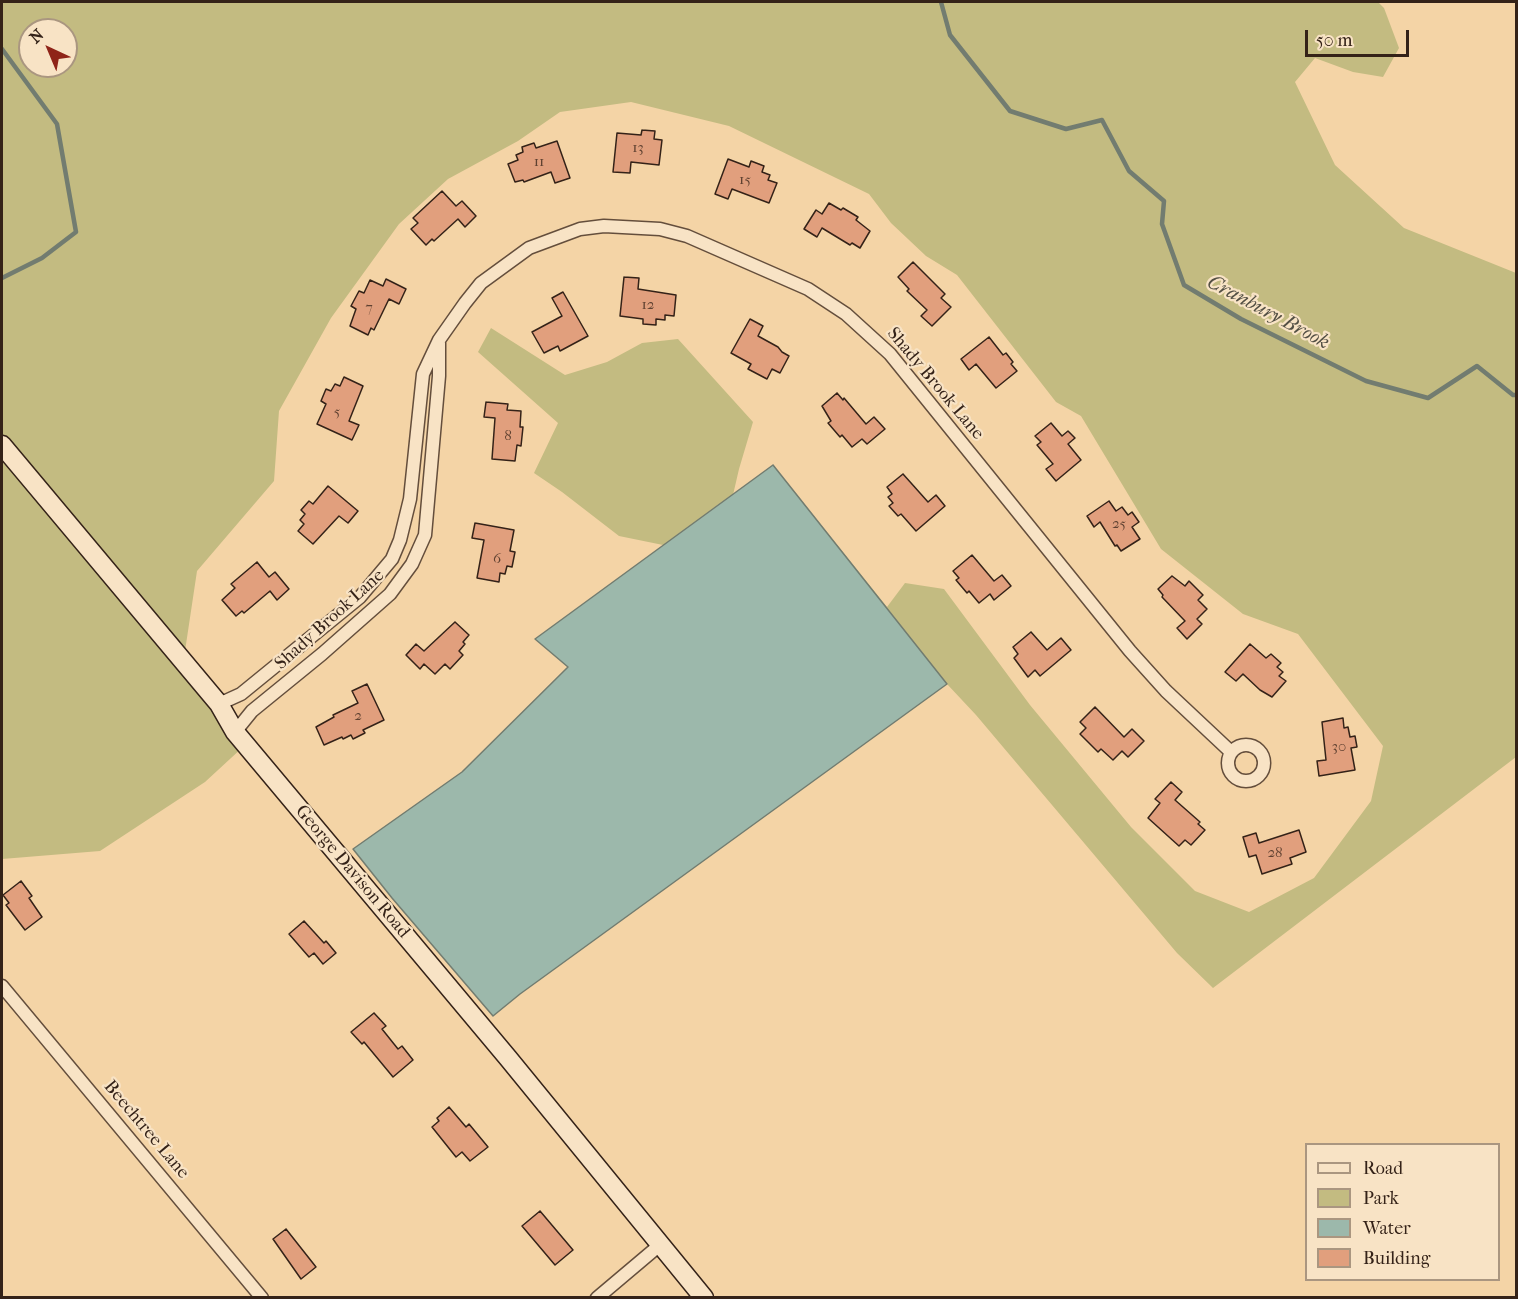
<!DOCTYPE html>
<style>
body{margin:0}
#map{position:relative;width:1518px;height:1299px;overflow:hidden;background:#f4d4a6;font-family:"IM FELL French Canon",serif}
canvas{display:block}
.frame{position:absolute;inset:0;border:3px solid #342218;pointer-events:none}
.legend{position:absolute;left:1305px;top:1143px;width:195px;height:138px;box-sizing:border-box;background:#f8e3c5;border:2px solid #aa9680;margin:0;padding:8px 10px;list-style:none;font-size:18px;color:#342218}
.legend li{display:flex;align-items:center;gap:12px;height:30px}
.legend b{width:30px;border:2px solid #aa9680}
.north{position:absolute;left:18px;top:18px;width:60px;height:60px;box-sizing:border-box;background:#f8e3c5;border:2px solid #aa9680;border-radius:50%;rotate:316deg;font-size:16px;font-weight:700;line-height:24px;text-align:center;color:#342218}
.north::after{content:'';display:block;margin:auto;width:21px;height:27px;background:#8f2418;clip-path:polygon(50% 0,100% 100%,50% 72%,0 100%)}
.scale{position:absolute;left:1305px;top:30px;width:104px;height:27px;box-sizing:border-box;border:3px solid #342218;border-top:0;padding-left:8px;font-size:18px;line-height:21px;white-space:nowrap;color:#342218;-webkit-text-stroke:4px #f8e3c5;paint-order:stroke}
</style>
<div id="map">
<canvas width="1518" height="1299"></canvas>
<div class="frame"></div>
<ul class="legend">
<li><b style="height:8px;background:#f8e3c5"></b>Road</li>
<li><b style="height:16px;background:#c3bb81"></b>Park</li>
<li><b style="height:16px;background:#9cb8ab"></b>Water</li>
<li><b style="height:16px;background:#e19f7d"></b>Building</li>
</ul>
<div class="north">N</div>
<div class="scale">50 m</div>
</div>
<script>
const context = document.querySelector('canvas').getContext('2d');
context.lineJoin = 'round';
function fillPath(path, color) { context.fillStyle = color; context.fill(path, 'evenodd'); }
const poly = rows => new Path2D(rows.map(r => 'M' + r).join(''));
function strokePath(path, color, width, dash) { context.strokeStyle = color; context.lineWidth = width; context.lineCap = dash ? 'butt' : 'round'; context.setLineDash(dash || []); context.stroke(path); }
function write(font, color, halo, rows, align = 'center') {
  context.font = font + ' "IM FELL French Canon",serif'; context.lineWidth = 4.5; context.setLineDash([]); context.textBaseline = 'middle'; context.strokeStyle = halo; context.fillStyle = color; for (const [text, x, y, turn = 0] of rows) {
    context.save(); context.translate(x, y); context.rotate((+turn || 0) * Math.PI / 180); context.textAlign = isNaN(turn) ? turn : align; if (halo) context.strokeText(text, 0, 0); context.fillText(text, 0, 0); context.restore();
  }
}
fillPath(poly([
 [2,2,1378,2,1384,8,1399,48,1383,77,1353,72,1315,58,1295,82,1335,165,1404,228,1516,273,1516,757,1213,988,1177,953,976,715,947,684,520,994,493,1016,392,898,353,849,462,772,568,667,535,639,668,546,619,536,562,492,534,473,558,423,478,352,491,328,565,375,607,362,642,343,678,339,753,422,739,469,733,495,773,465,887,607,905,583,944,589,1030,705,1131,827,1195,891,1249,912,1314,878,1371,801,1383,746,1298,634,1243,614,1161,549,1081,416,1056,402,957,275,926,256,891,223,869,194,729,126,631,102,560,112,518,141,448,179,399,224,331,318,279,411,274,481,197,571,185,651,243,747,205,782,100,851,2,859],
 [30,30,66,30,66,66,30,66]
]), '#c3bb81');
const water = poly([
 [773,465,947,684,520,994,493,1016,392,898,353,849,462,772,568,667,535,639,773,465]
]);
fillPath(water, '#9cb8ab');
strokePath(water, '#727c70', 1.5);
strokePath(poly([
 [941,2,950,35,1010,111,1066,129,1102,120,1129,171,1164,201,1162,224,1184,285,1241,319,1366,381,1428,398,1477,366,1513,395,1516,395],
 [2,49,57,124,76,232,42,258,2,278]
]), '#727c70', 4.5);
const building = poly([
 [642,130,655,131,654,139,662,140,659,165,631,162,630,173,613,172,617,133,641,135,642,130],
 [557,141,570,178,555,183,551,172,524,182,523,180,515,182,508,164,518,160,516,155,523,152,522,147,534,143,536,148,557,141],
 [728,159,749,167,751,161,764,166,762,172,770,175,768,180,777,183,769,203,732,189,728,199,715,194,728,159],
 [442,191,456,206,462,201,476,216,465,227,458,219,434,241,432,239,426,245,411,229,418,223,413,218,442,191],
 [829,203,841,210,843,208,858,217,856,220,870,231,860,248,852,243,850,245,822,228,817,237,804,229,816,210,822,214,829,203],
 [913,262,945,294,941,298,951,307,932,326,921,316,927,310,907,291,909,289,898,277,913,262],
 [624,277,639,278,638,289,676,295,674,316,665,315,665,320,656,319,656,325,643,324,643,319,620,316,624,277],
 [386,279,406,289,399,304,389,299,374,330,371,328,368,335,350,326,356,309,351,306,359,291,364,293,370,280,383,286,386,279],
 [563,292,588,336,560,351,558,346,544,353,532,332,562,316,552,298,563,292],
 [750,319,763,326,758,336,778,347,782,352,789,356,780,373,772,369,767,379,748,369,751,364,731,353,750,319],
 [989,337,1003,355,1006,353,1013,362,1011,364,1017,371,996,388,976,364,969,370,961,359,989,337],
 [344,377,363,386,349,421,359,425,352,440,317,424,326,404,321,401,326,389,331,391,335,384,340,386,344,377],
 [837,393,843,400,844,398,866,424,874,417,885,429,867,444,862,439,852,447,842,435,840,437,828,423,831,421,822,406,837,393],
 [486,402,508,404,507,410,521,411,520,427,523,427,521,446,517,445,515,461,492,459,495,418,484,417,486,402],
 [1051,423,1062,436,1068,431,1075,438,1068,444,1081,460,1056,481,1046,469,1053,464,1037,445,1041,442,1035,436,1051,423],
 [903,474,928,502,936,495,945,506,916,531,901,514,898,516,889,506,893,503,888,497,892,494,887,487,903,474],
 [328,486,358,511,348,523,339,516,313,544,298,531,304,524,300,520,305,514,301,510,309,501,313,504,328,486],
 [1109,501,1116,511,1122,507,1128,515,1132,512,1139,522,1132,527,1140,539,1121,551,1117,545,1115,546,1100,522,1094,527,1087,516,1109,501],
 [475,523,514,530,510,551,515,552,512,567,507,566,505,574,500,573,499,582,477,578,484,540,472,538,475,523],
 [972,555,994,581,1002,575,1011,586,994,600,990,594,979,603,969,591,967,593,956,580,959,578,953,571,972,555],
 [257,562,269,577,275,572,289,589,277,600,270,591,244,613,242,611,236,616,222,600,235,588,231,584,257,562],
 [1172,576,1185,586,1189,581,1203,595,1198,600,1207,609,1197,619,1202,624,1187,639,1177,628,1185,621,1162,597,1163,595,1158,589,1172,576],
 [455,622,469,635,463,642,465,644,459,651,463,655,450,669,445,664,435,674,424,664,420,669,406,655,416,644,424,651,455,622],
 [1031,632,1047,650,1061,638,1071,650,1040,676,1035,670,1028,677,1014,658,1018,654,1013,647,1031,632],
 [1250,644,1266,658,1271,654,1281,663,1277,667,1283,672,1279,676,1286,681,1272,697,1260,690,1243,674,1236,681,1225,672,1250,644],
 [367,684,384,720,363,730,365,733,353,739,351,735,343,739,342,737,324,745,316,727,334,717,333,715,358,703,352,691,367,684],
 [1095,707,1124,737,1132,729,1144,741,1128,757,1122,751,1113,760,1101,749,1098,752,1080,734,1086,728,1080,722,1095,707],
 [1343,718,1344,728,1348,727,1350,737,1355,736,1357,747,1351,748,1355,770,1319,776,1317,761,1326,760,1322,722,1343,718],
 [1171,782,1182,792,1175,800,1200,822,1198,824,1205,830,1191,845,1185,840,1179,846,1148,818,1160,803,1155,799,1171,782],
 [1299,830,1306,852,1290,858,1292,864,1262,874,1256,855,1249,857,1243,837,1256,833,1259,843,1299,830],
 [21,881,32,896,29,898,42,917,25,930,6,905,9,903,3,895,21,881],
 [304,921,324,943,326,941,336,953,323,964,314,953,309,957,289,934,304,921],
 [374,1013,386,1026,382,1029,398,1049,402,1046,413,1060,393,1077,364,1042,362,1044,351,1032,374,1013],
 [449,1107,466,1127,469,1124,488,1147,470,1161,462,1152,456,1157,432,1127,439,1121,437,1118,449,1107],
 [540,1211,573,1250,555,1265,522,1226,540,1211],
 [286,1229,316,1267,301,1279,273,1239,286,1229]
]);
fillPath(building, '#e19f7d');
strokePath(building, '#342218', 1.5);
const street = poly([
 [219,704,241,694,360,597,392,559,400,540,410,499,423,374,439,340,465,303,481,283,529,248,580,229,604,226,660,229,687,236,808,289,846,314,890,354,1130,651,1166,691,1231,752],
 [235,732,252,711,322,654,390,594,412,564,425,535,439,376,439,343],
 '1228 763a18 18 0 1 1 36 0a18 18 0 1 1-36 0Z',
 [2,986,262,1298],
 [597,1298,661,1244]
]);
const secondary = poly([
 [2,445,219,704,235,732,508,1058,704,1298]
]);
strokePath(street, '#644e3c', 15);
strokePath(secondary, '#342218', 21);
strokePath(street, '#f8e3c5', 12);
strokePath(secondary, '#f8e3c5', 18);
write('15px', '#5f4131', null, [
 ["13",638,148],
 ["11",539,162],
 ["15",745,180],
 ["12",648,305],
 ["7",369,308],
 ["5",337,412],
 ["8",508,436],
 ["25",1119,524],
 ["6",497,559],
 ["2",358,716],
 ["30",1339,747],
 ["28",1275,853]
]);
write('18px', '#342218', '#f8e3c5', [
 ["Shady Brook Lane",935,384,50],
 ["Shady Brook Lane",330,620,-42],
 ["George Davison Road",352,872,50],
 ["Beechtree Lane",146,1130,50]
]);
write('italic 20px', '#534f44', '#f8e3c5', [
 ["Cranbury Brook",1268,313,28]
]);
</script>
